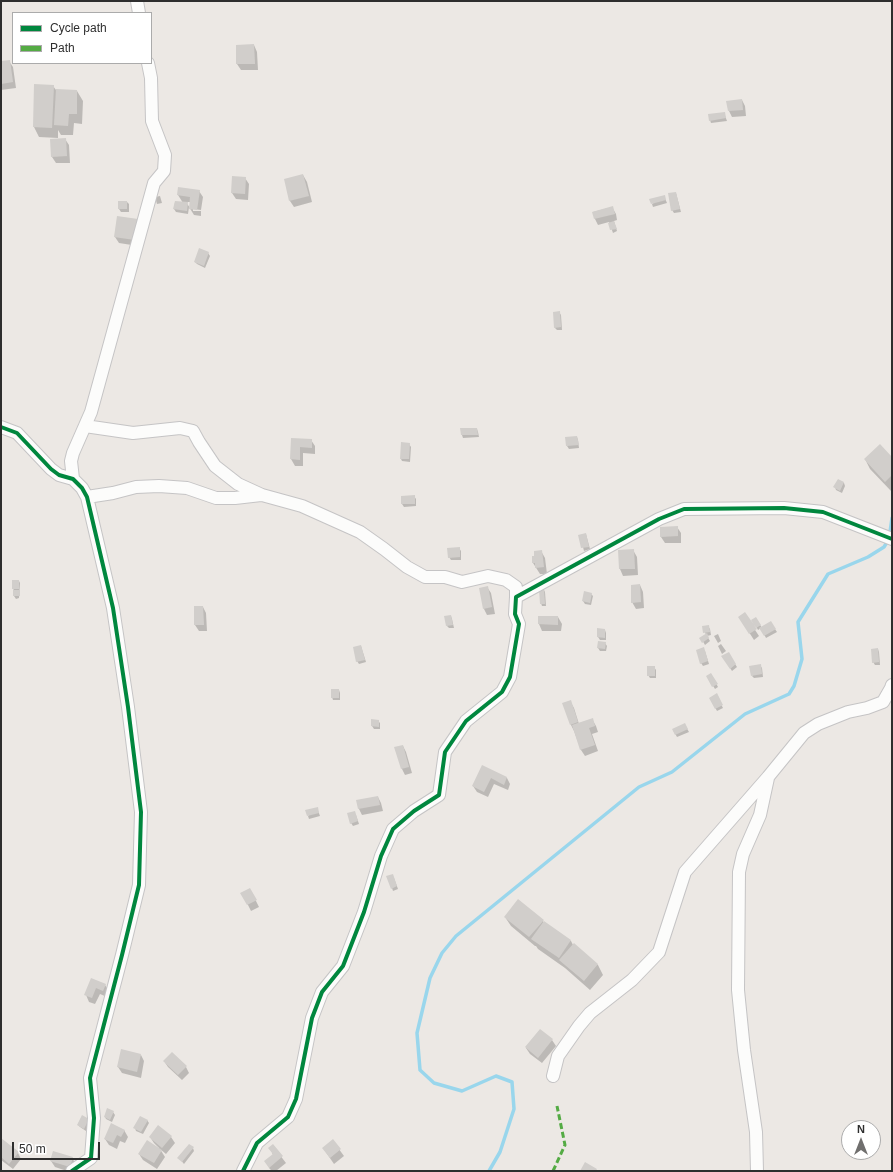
<!DOCTYPE html>
<style>
body{margin:0}
#map{position:relative;width:893px;height:1172px;overflow:hidden;background:#ece8e4;font-family:Arial,sans-serif}
canvas{display:block}
.frame{position:absolute;inset:0;border:2px solid #2e2e2e;pointer-events:none}
.legend{position:absolute;left:12px;top:12px;width:140px;height:52px;box-sizing:border-box;background:#fff;border:1px solid #ababab;margin:0;padding:5px 7px;list-style:none;font-size:12px;color:#2e2e2e}
.legend li{display:flex;align-items:center;gap:8px;height:20px}
.legend b{width:20px;border:1px solid #ababab}
.north{position:absolute;left:841px;top:1120px;width:40px;height:40px;box-sizing:border-box;background:#fff;border:1px solid #ababab;border-radius:50%;rotate:0deg;font-size:11px;font-weight:700;line-height:16px;text-align:center;color:#2e2e2e}
.north::after{content:'';display:block;margin:auto;width:14px;height:18px;background:#706f6e;clip-path:polygon(50% 0,100% 100%,50% 72%,0 100%)}
.scale{position:absolute;left:12px;top:1142px;width:88px;height:18px;box-sizing:border-box;border:2px solid #2e2e2e;border-top:0;padding-left:5px;font-size:12px;line-height:14px;white-space:nowrap;color:#2e2e2e;-webkit-text-stroke:3px #fff;paint-order:stroke}
</style>
<div id="map">
<canvas width="893" height="1172"></canvas>
<div class="frame"></div>
<ul class="legend">
<li><b style="height:5px;background:#00873e"></b>Cycle path</li>
<li><b style="height:5px;background:#54ab44"></b>Path</li>
</ul>
<div class="north">N</div>
<div class="scale">50 m</div>
</div>
<script>
const context = document.querySelector('canvas').getContext('2d');
context.lineJoin = 'round';
function fillPath(path, color) { context.fillStyle = color; context.fill(path, 'evenodd'); }
const poly = rows => new Path2D(rows.map(r => 'M' + r).join(''));
function strokePath(path, color, width, dash) { context.strokeStyle = color; context.lineWidth = width; context.lineCap = dash ? 'butt' : 'round'; context.setLineDash(dash || []); context.stroke(path); }
fillPath(poly([
 [254,45,257,52,258,70,241,70,237,64,237,46],
 [9,61,13,67,16,88,1,90,1,62],
 [35,85,53,86,56,90,77,91,83,101,82,124,74,123,73,135,61,135,58,130,58,138,39,137,34,127],
 [742,100,745,106,746,116,732,117,729,111,728,102],
 [724,113,727,121,711,123,710,120],
 [65,139,69,145,70,163,56,163,52,157],
 [303,175,307,182,312,202,294,207,290,201,285,180],
 [245,178,249,184,248,200,236,199,232,193],
 [199,191,203,197,201,210,193,209,193,211,201,211,201,216,194,215,189,207,188,214,176,212,174,209,175,202,183,203,178,195],
 [186,202,191,202,190,208],
 [676,193,681,212,674,213,672,210],
 [160,196,162,203,157,204,155,197],
 [664,196,667,203,653,207,652,204],
 [119,202,127,202,129,204,129,212,121,212,119,209],
 [612,207,616,214,617,220,614,221,617,231,613,233,609,222,598,225,595,219,593,212],
 [137,220,138,246,119,243,115,237],
 [208,253,210,256,205,268,197,264,195,262],
 [559,312,561,315,562,330,557,330,555,328],
 [461,429,477,429,478,432,479,437,463,438,462,435],
 [577,437,578,440,579,448,569,449,567,446],
 [292,439,311,440,315,446,315,454,303,453,303,466,295,466,291,459],
 [409,444,411,447,410,462,402,461,401,459],
 [892,458,892,490,891,491,870,469,865,459],
 [838,480,844,483,845,486,842,493,836,490,835,487],
 [414,496,416,499,416,506,404,507,402,504,402,497],
 [677,527,681,533,681,543,665,543,661,537,661,528],
 [586,534,590,549,584,551,580,535],
 [459,548,461,551,461,560,451,560,449,557],
 [633,550,637,557,638,575,623,576,620,569,619,551],
 [541,551,545,558,547,574,540,574,533,563,533,557,535,557],
 [19,581,20,583,19,598,16,599,14,596,14,591,13,588],
 [640,585,643,592,644,608,636,609,632,602],
 [487,587,491,593,495,614,487,615,484,609],
 [544,590,545,592,546,606,542,606,541,603],
 [591,594,593,596,591,605,585,604,583,601],
 [203,607,206,613,207,631,199,631,195,625],
 [744,613,759,636,754,640,743,623],
 [451,616,452,619,454,628,449,628,447,626],
 [539,617,558,617,562,624,561,631,542,631,539,624],
 [756,618,762,628,771,623,777,632,766,638,761,628,758,630,753,620],
 [703,626,708,626,710,629,711,635,707,636,710,641,705,645,701,638,706,635],
 [598,629,605,630,606,633,606,640,600,640,598,637],
 [718,634,721,641,718,643,714,636],
 [599,642,605,643,607,646,606,651,600,651,598,648],
 [721,644,726,651,722,654,718,646],
 [361,646,366,662,359,664,357,661],
 [878,649,879,652,880,665,875,665,873,662],
 [705,651,709,664,703,666,701,663],
 [728,653,737,667,732,671,723,657],
 [760,665,762,668,763,677,754,678,752,676],
 [654,667,656,670,656,678,650,678,648,675],
 [711,674,718,687,715,689,707,676],
 [339,690,340,693,340,700,333,700,332,697],
 [716,695,723,708,717,711,710,698],
 [570,701,574,708,579,724,592,719,596,726,598,732,592,734,598,751,585,756,581,750,574,731,571,725],
 [372,720,378,721,380,723,380,729,374,729,372,726],
 [685,725,689,732,677,737,673,730],
 [403,746,406,752,412,773,405,775,402,769,396,748],
 [482,767,507,778,510,784,508,790,494,784,488,797,477,792,473,786],
 [378,797,381,803,383,811,362,815,359,809,357,801],
 [317,808,320,816,309,819,308,816],
 [356,815,359,824,353,826,351,823],
 [394,878,398,889,393,891,392,888],
 [242,893,253,895,259,907,251,911],
 [505,917,543,921,544,923,571,941,573,945,574,944,598,965,603,975,590,990,565,968,538,949,536,946,535,946,511,926],
 [92,980,105,985,109,991,107,997,100,994,95,1004,89,1002,86,995],
 [552,1040,556,1046,542,1063,530,1054,526,1048],
 [141,1055,144,1061,141,1078,122,1073,118,1067],
 [164,1061,186,1067,189,1073,182,1080,168,1067],
 [113,1112,115,1115,112,1122,106,1119,105,1117],
 [82,1117,90,1123,86,1131,80,1127,78,1125],
 [147,1120,149,1123,143,1134,136,1131,135,1128],
 [124,1130,128,1137,125,1143,120,1141,117,1149,109,1145,105,1139],
 [150,1137,171,1137,175,1143,166,1154,160,1149,165,1157,157,1169,143,1160,139,1154,159,1148,154,1143],
 [1,1140,18,1153,21,1159,13,1169,1,1160],
 [333,1141,344,1156,334,1164,323,1148],
 [273,1146,286,1163,276,1171,272,1171,269,1168,273,1155,270,1148],
 [193,1148,194,1151,184,1164,179,1158],
 [72,1158,76,1164,67,1171,55,1167,51,1161]
]), '#0003');
strokePath(poly([
 [489,1171,500,1152,514,1109,512,1082,496,1076,462,1091,434,1083,420,1070,417,1033,430,978,442,953,456,936,639,787,672,772,745,714,789,694,794,686,802,659,798,622,828,574,868,557,884,547,889,539,892,518]
]), '#99d6ec', 3.5);
fillPath(poly([
 [254,44,255,64,236,64,236,45],
 [10,60,13,82,1,84,1,61],
 [34,84,54,85,52,128,33,127],
 [56,89,77,90,77,114,69,114,68,126,54,125],
 [742,99,743,110,728,111,726,101],
 [725,112,726,118,709,121,708,114],
 [66,138,67,156,51,157,50,139],
 [303,174,309,196,289,201,284,179],
 [232,176,246,177,245,194,231,193],
 [178,187,200,190,197,210,189,209,190,197,177,195],
 [676,192,680,209,671,211,668,193],
 [665,195,666,200,651,204,649,199],
 [118,201,127,201,127,209,118,209],
 [175,201,188,202,187,211,173,209],
 [613,206,615,214,594,219,592,212],
 [117,216,138,219,135,240,114,237],
 [614,221,617,229,610,230,608,223],
 [199,248,209,252,204,266,194,262],
 [560,311,561,327,554,328,553,312],
 [460,428,477,428,478,435,461,435],
 [577,436,579,445,566,446,565,437],
 [291,438,312,439,312,448,300,447,300,460,290,459],
 [401,442,410,443,409,459,400,459],
 [880,444,892,457,892,475,885,482,864,459],
 [838,479,844,482,840,491,833,487],
 [415,495,415,504,401,504,401,496],
 [678,526,678,536,660,537,660,527],
 [586,533,589,547,581,548,578,535],
 [460,547,460,557,448,558,447,548],
 [634,549,635,569,619,569,618,550],
 [542,550,544,567,535,568,535,563,532,563,532,556,534,556,534,551],
 [12,580,19,580,19,589,12,589],
 [640,584,641,602,631,603,631,585],
 [488,586,492,607,483,609,479,588],
 [539,589,544,589,545,604,540,604],
 [13,590,20,590,20,596,13,596],
 [584,591,592,593,590,603,582,601],
 [194,606,203,606,204,625,194,625],
 [745,612,757,629,749,634,738,617],
 [451,615,453,625,446,626,444,616],
 [538,616,558,616,558,625,538,624],
 [756,617,761,625,756,628,751,620],
 [771,621,776,629,764,636,759,628],
 [709,625,710,632,703,633,702,626],
 [597,628,605,629,605,638,597,637],
 [707,633,709,638,702,643,699,638],
 [598,641,606,642,605,649,597,648],
 [361,645,365,660,356,662,353,647],
 [704,647,708,661,700,664,696,650],
 [878,648,879,662,872,663,871,649],
 [729,652,736,664,730,669,721,656],
 [761,664,762,674,751,676,749,666],
 [647,666,655,666,655,676,647,676],
 [711,673,718,684,712,687,706,676],
 [331,689,339,689,339,698,331,698],
 [717,693,723,705,715,709,709,698],
 [571,700,578,722,570,725,562,703],
 [593,718,595,726,589,728,595,745,580,750,572,725],
 [371,719,379,720,379,727,371,726],
 [685,723,688,729,675,735,672,729],
 [403,745,409,767,401,769,394,747],
 [482,765,507,777,504,785,491,778,484,792,472,786],
 [378,796,380,805,358,809,356,800],
 [318,807,319,813,307,816,305,810],
 [355,811,358,821,350,824,347,813],
 [393,874,397,886,391,889,386,876],
 [250,888,257,900,247,905,240,893],
 [518,899,544,920,529,937,504,917],
 [544,921,571,940,559,958,531,939],
 [574,943,598,964,584,981,559,960],
 [91,978,106,984,103,991,96,988,92,998,84,995],
 [540,1029,553,1039,538,1058,525,1047],
 [121,1049,141,1054,137,1072,117,1067],
 [172,1052,187,1066,178,1075,163,1061],
 [107,1108,114,1111,110,1120,104,1117],
 [82,1115,89,1119,84,1129,77,1125],
 [140,1116,148,1120,141,1132,133,1128],
 [111,1123,125,1130,121,1137,117,1135,113,1143,104,1139],
 [158,1125,172,1136,162,1148,149,1137],
 [1,1138,19,1152,9,1164,1,1157],
 [333,1139,341,1149,330,1158,322,1148],
 [147,1140,162,1150,154,1163,138,1154],
 [189,1144,194,1147,182,1162,177,1158],
 [273,1144,283,1156,269,1168,264,1161,273,1154,268,1148],
 [53,1151,73,1157,70,1167,50,1161],
 [585,1162,597,1169,596,1171,580,1171]
]), '#d1cecb');
const minor = poly([
 [137,1,139,13],
 [85,426,133,433,180,428,193,431,199,442,215,466,238,484,262,495,302,506,360,532,384,549,407,567,425,577,445,577,462,582,488,576,506,580,516,587,516,597],
 [1,427,17,433,51,469,59,475,73,479,82,488,87,497,113,608,128,707,141,812,139,885,122,955,90,1078,94,1118,91,1158,72,1171],
 [73,479,71,461,73,453,91,412,154,183,164,171,165,155,152,121,151,78,148,63],
 [87,497,113,493,136,487,159,486,187,488,216,498,235,498,261,495],
 [553,1076,558,1056,579,1026,590,1013,632,980,659,952,685,872,768,777,804,733,818,724,848,712,867,708,883,702,891,688,892,685],
 [243,1171,257,1143,288,1117,296,1099,312,1018,322,992,343,966,364,912,381,856,393,829,414,811,439,795,445,752,466,721,502,692,510,677,519,624,515,614,516,597,659,519,684,509,784,508,823,512,892,539],
 [757,1171,756,1132,744,1050,738,990,739,872,743,854,760,815,768,778]
]);
strokePath(minor, '#c5c4c5', 14);
strokePath(minor, '#fcfcfb', 12);
strokePath(poly([
 [553,1171,565,1145,557,1106]
]), '#54ab44', 3, [6, 3]);
strokePath(poly([
 [1,427,17,433,51,469,59,475,73,479,82,488,87,497,113,608,128,707,141,812,139,885,122,955,90,1078,94,1118,91,1158,72,1171],
 [243,1171,257,1143,288,1117,296,1099,312,1018,322,992,343,966,364,912,381,856,393,829,414,811,439,795,445,752,466,721,502,692,510,677,519,624,515,614,516,597,659,519,684,509,784,508,823,512,892,539]
]), '#00873e', 4);
</script>
